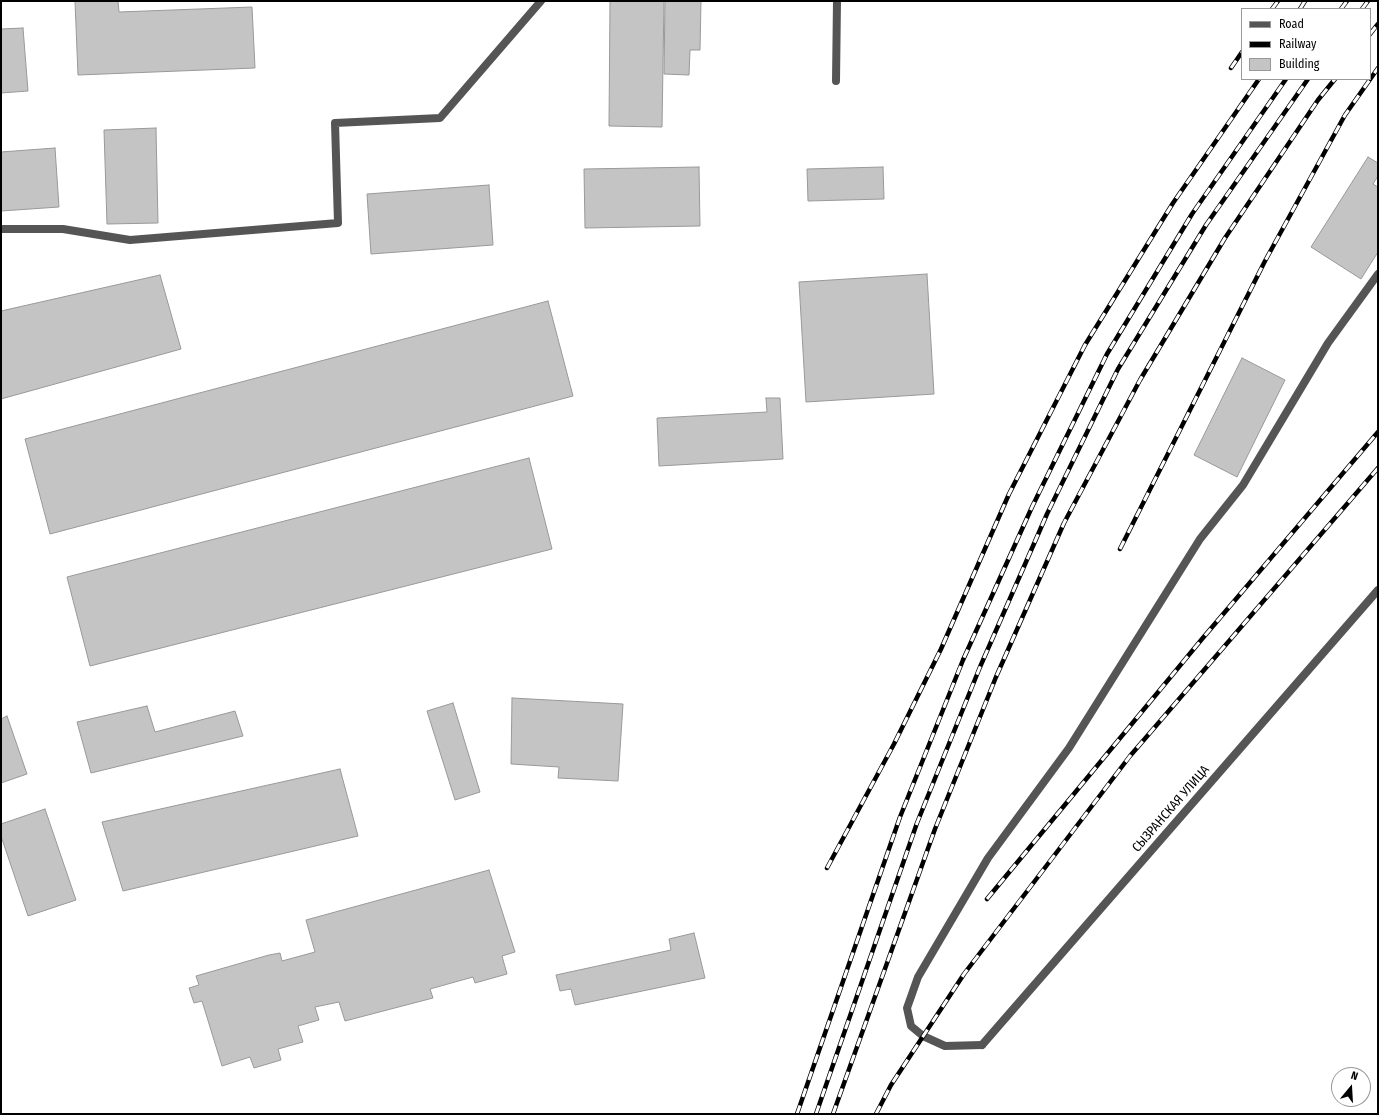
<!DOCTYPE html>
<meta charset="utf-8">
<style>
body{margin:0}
#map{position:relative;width:1379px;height:1115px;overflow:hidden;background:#fff;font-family:"Fira Sans Condensed",sans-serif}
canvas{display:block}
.frame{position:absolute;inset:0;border:2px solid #000;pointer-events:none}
.legend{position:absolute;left:1241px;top:8px;width:130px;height:72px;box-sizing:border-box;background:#fff;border:1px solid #999;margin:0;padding:5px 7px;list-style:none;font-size:12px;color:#000}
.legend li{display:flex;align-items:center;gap:8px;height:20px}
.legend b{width:20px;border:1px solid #999}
.north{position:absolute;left:1331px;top:1067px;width:40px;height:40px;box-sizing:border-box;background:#fff;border:1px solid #999;border-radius:50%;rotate:18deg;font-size:11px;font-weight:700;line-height:16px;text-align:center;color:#000}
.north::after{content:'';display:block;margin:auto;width:14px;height:18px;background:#000;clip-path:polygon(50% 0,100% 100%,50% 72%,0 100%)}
</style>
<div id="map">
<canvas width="1379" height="1115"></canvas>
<div class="frame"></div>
<ul class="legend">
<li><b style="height:5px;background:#555"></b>Road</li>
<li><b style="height:5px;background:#000"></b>Railway</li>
<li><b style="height:11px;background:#c4c4c4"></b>Building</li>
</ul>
<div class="north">N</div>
</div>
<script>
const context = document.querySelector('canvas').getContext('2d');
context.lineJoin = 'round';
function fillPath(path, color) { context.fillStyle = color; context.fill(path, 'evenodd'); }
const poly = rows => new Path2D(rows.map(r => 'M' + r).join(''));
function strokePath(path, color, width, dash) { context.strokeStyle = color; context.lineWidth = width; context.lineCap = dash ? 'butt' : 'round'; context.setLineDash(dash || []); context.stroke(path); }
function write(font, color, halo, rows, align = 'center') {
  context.font = font + ' "Fira Sans Condensed",sans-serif'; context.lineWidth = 3; context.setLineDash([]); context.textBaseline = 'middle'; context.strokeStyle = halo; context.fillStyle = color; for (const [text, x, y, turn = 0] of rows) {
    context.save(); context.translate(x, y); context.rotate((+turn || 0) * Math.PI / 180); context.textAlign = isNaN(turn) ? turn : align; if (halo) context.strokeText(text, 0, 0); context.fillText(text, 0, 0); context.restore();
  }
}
const building = poly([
 [75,1,118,1,119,12,252,7,255,68,78,75,75,1],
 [610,1,664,1,662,127,609,126,610,1],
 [665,1,701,1,700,50,690,50,689,75,664,74,665,1],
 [23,28,28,91,1,93,1,29,23,28],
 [156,128,158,223,107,224,104,130,156,128],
 [55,148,59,207,1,211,1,152,55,148],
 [1368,157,1378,163,1378,176,1373,184,1378,187,1378,252,1361,279,1311,247,1368,157],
 [699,167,700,226,585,228,584,169,699,167],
 [883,167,884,199,808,201,807,169,883,167],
 [489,185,493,245,371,254,367,194,489,185],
 [927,274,934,394,806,402,799,282,927,274],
 [160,275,181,349,1,399,1,311,160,275],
 [548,301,573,396,50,534,25,439,548,301],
 [1242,358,1285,380,1237,477,1194,455,1242,358],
 [766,398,780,398,783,459,659,466,657,418,767,412,766,398],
 [529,458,552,549,90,666,67,577,529,458],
 [512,698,623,704,618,781,558,778,559,767,511,764,512,698],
 [453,703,480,792,455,800,427,711,453,703],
 [147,706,155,732,235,711,243,736,91,773,77,722,147,706],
 [7,716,27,774,1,783,1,719,7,716],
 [340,769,358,836,123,891,102,822,340,769],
 [45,809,76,900,28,916,1,836,1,824,45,809],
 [489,870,515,952,502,956,507,974,475,983,473,977,430,989,433,998,345,1021,339,1002,315,1007,319,1020,298,1026,303,1042,278,1049,281,1060,254,1068,250,1057,222,1066,202,1001,194,1003,189,988,199,985,196,976,269,955,280,953,282,961,315,952,306,920,489,870],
 [694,933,705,978,575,1005,571,989,560,991,556,975,671,950,669,939,694,933]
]);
fillPath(building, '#c4c4c4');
strokePath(building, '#999', 1);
strokePath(poly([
 [1,229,63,229,130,240,338,223,335,123,440,118,541,1],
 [982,1045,945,1046,923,1036,911,1026,907,1008,918,977,988,858,1069,748,1200,539,1243,485,1328,343,1378,274]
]), '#555', 8);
strokePath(poly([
 [836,81,837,1],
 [982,1045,1378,590]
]), '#555', 8);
const rail = poly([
 [1272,9,1278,1],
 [1300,9,1305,1],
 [1341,9,1347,1],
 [1362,9,1368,1],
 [1370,34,1378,24],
 [1231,68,1242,52],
 [1120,549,1265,261,1345,115,1378,68],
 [827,868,894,744,941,649,1009,494,1085,345,1173,203,1259,79],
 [987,899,1202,639,1378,432],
 [797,1114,900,817,963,660,1032,507,1107,354,1192,214,1286,79],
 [816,1114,917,823,980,667,1047,514,1118,369,1206,225,1308,79],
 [833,1114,935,829,996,677,1064,523,1140,380,1225,238,1318,100,1335,79],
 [876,1114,891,1085,964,974,1130,756,1378,468]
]);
strokePath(rail, '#000', 4.5);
strokePath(rail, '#fff', 3, [9]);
write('13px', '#000', '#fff', [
 ["СЫЗРАНСКАЯ УЛИЦА",1171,809,-49]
]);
</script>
